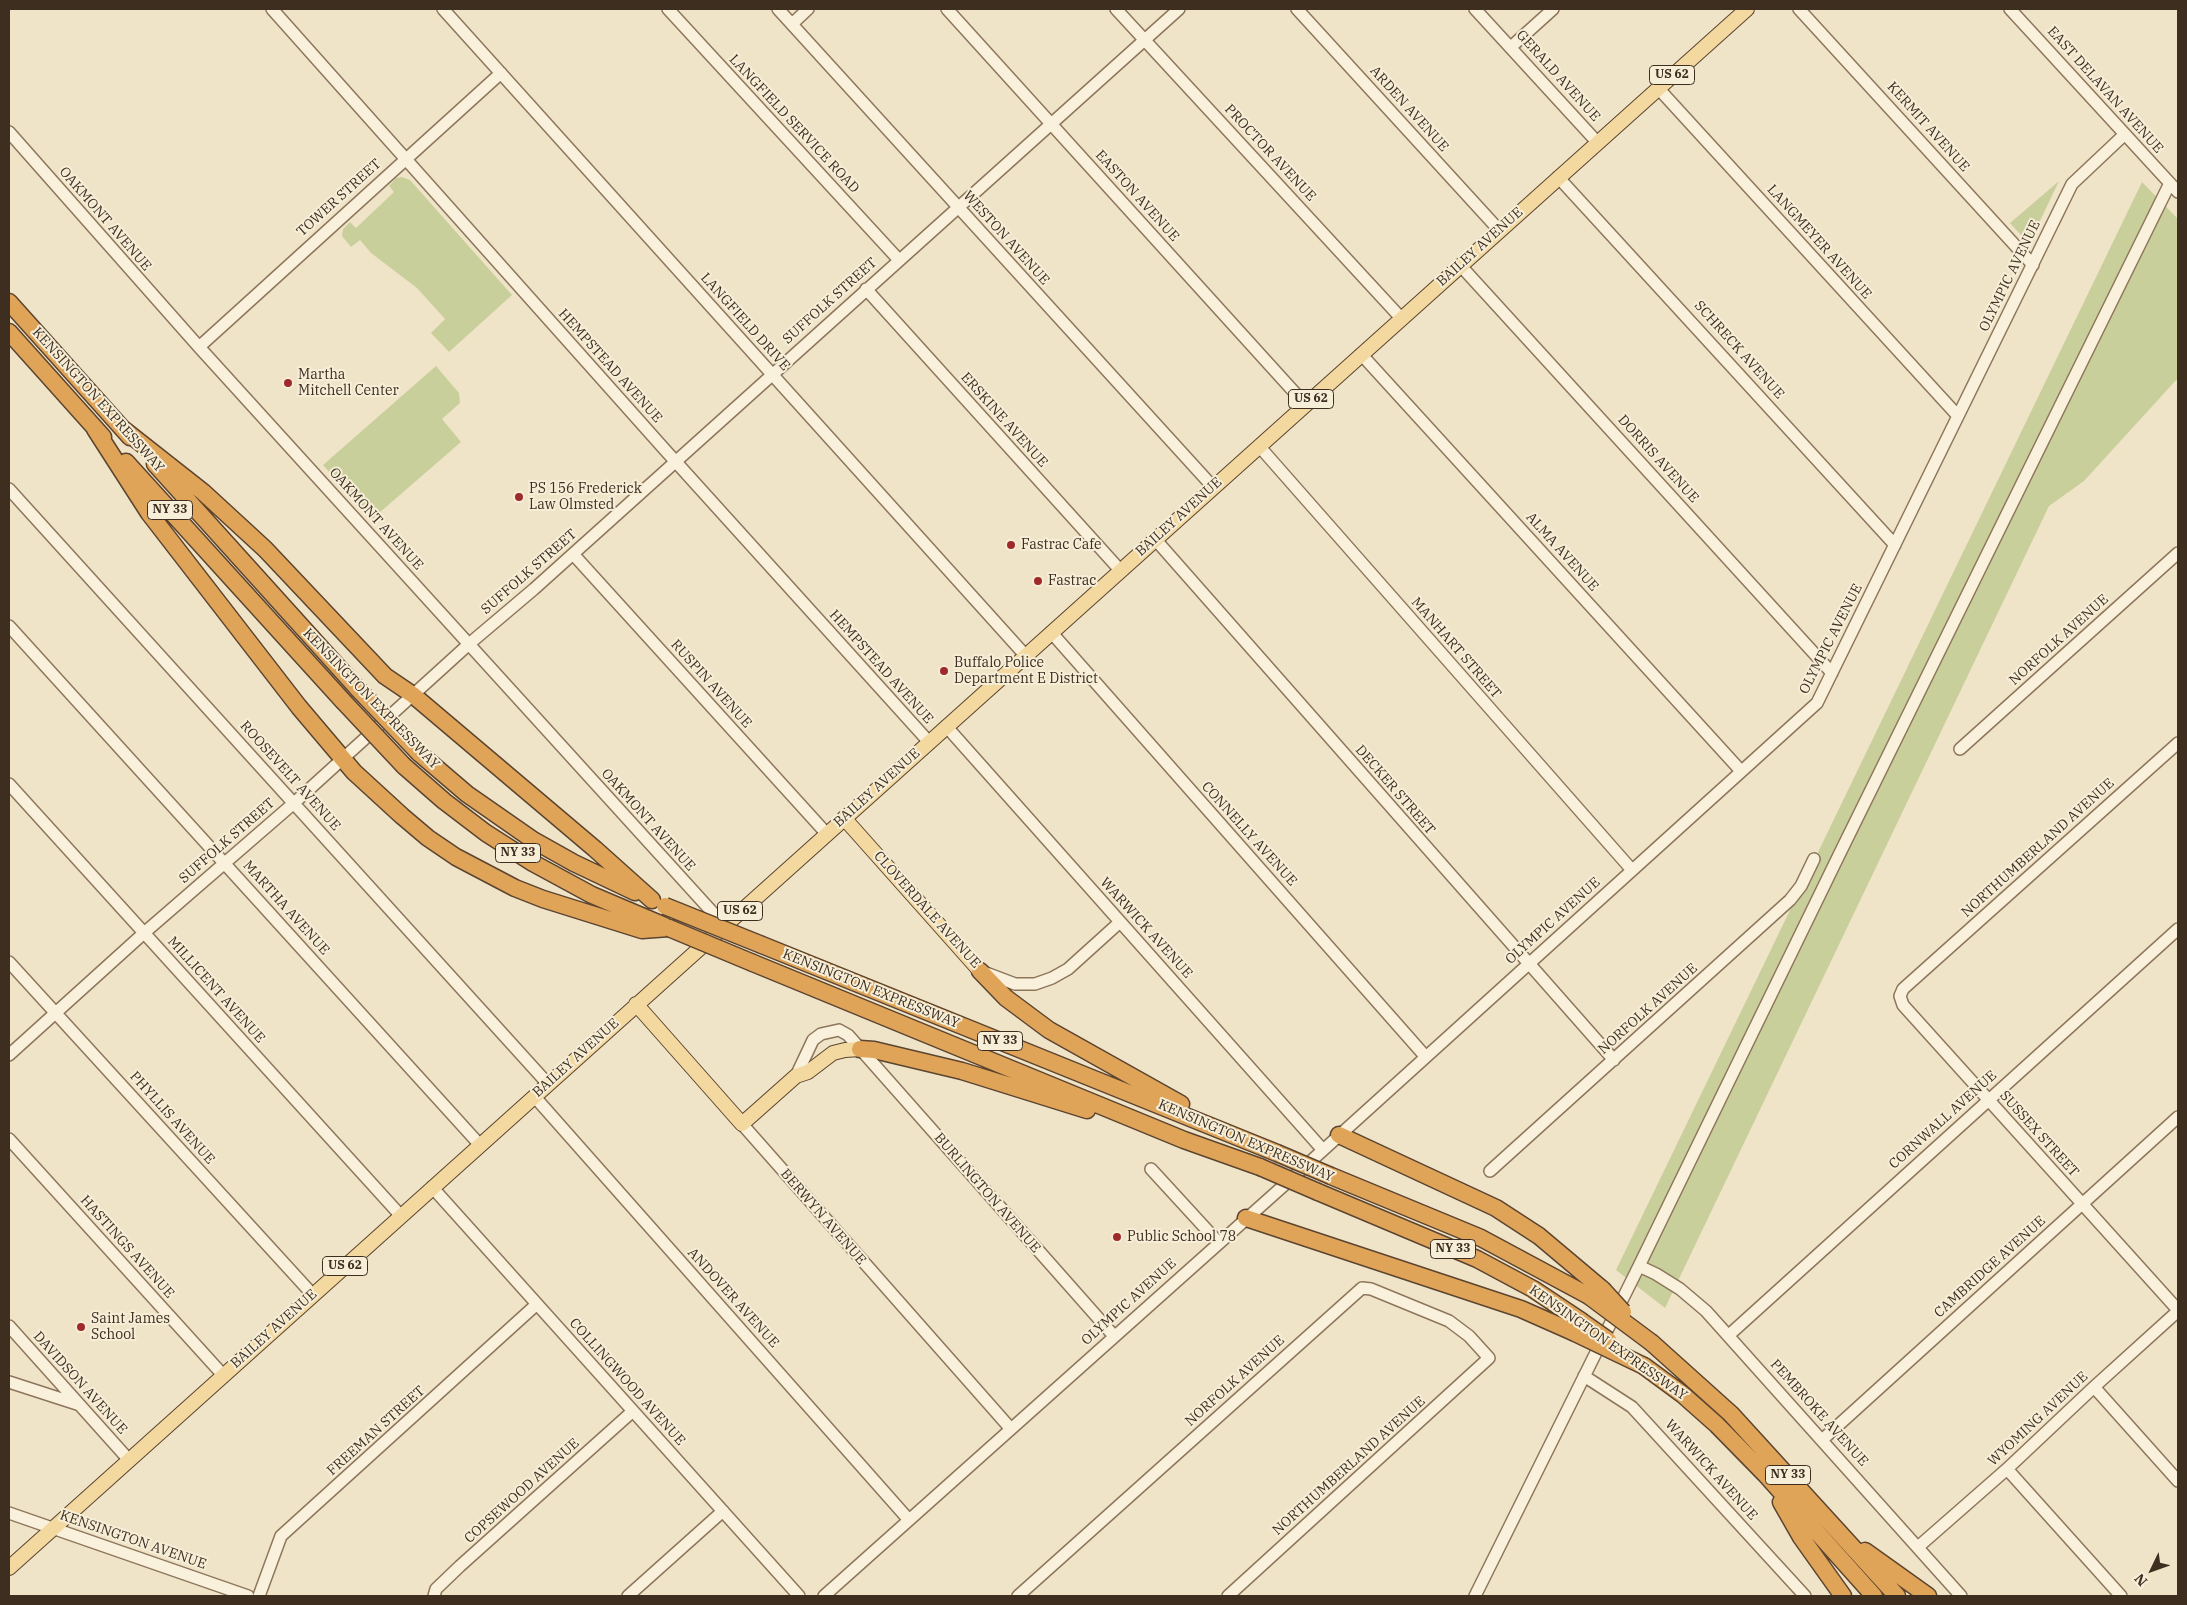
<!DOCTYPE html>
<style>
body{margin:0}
#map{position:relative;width:2187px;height:1605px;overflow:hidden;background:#f0e4c8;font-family:"IBM Plex Serif",serif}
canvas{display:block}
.frame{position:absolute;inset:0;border:10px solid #3d2e20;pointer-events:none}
.north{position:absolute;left:2127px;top:1545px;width:50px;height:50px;-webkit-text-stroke:4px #f7eed8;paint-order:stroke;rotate:228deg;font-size:14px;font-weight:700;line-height:20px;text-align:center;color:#3d2e20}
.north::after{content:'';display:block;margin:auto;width:18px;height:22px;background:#3d2e20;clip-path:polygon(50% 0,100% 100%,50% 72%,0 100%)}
</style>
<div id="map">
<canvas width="2187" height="1605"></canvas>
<div class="frame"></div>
<div class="north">N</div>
</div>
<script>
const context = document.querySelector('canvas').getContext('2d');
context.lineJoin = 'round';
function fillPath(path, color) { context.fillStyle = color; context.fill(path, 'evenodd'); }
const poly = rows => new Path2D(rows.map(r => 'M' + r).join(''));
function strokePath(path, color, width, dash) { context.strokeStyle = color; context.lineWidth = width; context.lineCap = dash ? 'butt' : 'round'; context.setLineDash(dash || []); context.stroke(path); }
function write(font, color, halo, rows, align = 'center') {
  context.font = font + ' "IBM Plex Serif",serif'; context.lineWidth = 4; context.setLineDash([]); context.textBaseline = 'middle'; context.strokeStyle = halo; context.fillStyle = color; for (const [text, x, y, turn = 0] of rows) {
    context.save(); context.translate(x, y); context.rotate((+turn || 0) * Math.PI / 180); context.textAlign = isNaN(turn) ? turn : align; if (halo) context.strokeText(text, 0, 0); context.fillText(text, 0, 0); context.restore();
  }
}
fillPath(poly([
 [402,177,410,180,512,295,449,352,431,333,445,319,417,288,371,253,360,240,351,247,342,236,343,229,350,222,356,228,394,192,389,186,396,178],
 [2059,181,2029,244,2010,223],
 [2142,182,2178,219,2178,378,2084,481,2049,506,1665,1308,1616,1270],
 [436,366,459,393,460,403,442,419,461,442,371,520,323,465]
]), '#c9cf9b');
const minor = poly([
 [272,9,666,451,929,742],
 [443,9,1025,655],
 [668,9,899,260],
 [778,9,1213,487],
 [947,9,1305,404],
 [1116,9,1401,318],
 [1297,9,1499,230],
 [1475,9,1597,142],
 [1799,9,2033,265],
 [2010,9,2178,192],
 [792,24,808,9],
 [1511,47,1553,9],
 [1658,88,1958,416],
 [9,132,199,347,724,925],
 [1558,177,1895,545],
 [1460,265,1832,673],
 [866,289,1120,570],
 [199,347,501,73],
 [1361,354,1741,771],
 [1259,446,1632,870],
 [9,489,548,1084],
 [1155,539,1614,1060],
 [573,554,826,833],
 [9,626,480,1145],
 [1051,632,1425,1056],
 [946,726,1323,1150],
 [2178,743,1903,989,1900,996,1903,1005,2178,1310],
 [1960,749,2178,553],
 [9,784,401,1216],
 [9,962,313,1295],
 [986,973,1015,984,1035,984,1052,978,1068,969,1120,922],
 [9,1055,144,933,294,803,469,644,534,589,1179,9],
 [796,1076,813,1040,821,1034,839,1030,848,1035,1114,1336],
 [534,1096,909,1520],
 [742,1124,1011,1429],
 [9,1139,223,1375],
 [1151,1169,1218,1242],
 [1490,1171,1790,900,1801,886,1814,859],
 [432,1187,799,1596],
 [1639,1266,1656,1274,1680,1289,1706,1311,1961,1596],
 [9,1326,129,1460],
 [1729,1335,2178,929],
 [1584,1376,1632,1407,1805,1596],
 [9,1382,77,1404],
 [2094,1387,2178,1481],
 [1822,1440,2178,1117],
 [2007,1469,2121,1596],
 [9,1513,248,1596],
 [1918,1547,2007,1469,2094,1387,2178,1311],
 [259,1596,281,1536,537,1304],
 [434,1596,436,1589,460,1566,633,1411],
 [628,1596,723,1511],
 [824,1596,1300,1171,1817,703,2072,184,2125,134],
 [1018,1596,1362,1288,1371,1289,1449,1321,1469,1336,1489,1358,1228,1596],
 [1475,1596,1639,1266,1839,855,2170,183]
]);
const major = poly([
 [844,818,980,971],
 [636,1004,742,1124,796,1076,808,1072,833,1053,845,1050,860,1049],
 [9,1568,1747,9]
]);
const highway = poly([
 [9,302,130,437],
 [9,332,103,437],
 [95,429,149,513,299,707,354,772,402,816,428,838,456,857,515,888,543,899,642,930,669,928],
 [123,429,203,492,265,549,385,676,413,695,595,849,652,900],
 [126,462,343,701],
 [155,464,358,689],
 [419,753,467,794,533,840,574,863,635,892],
 [404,766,444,801,486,833,533,863,592,895,665,926],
 [762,945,1277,1153],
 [753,963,1184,1140,1260,1167],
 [980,971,1006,998,1049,1030,1181,1104],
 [860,1049,874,1050,962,1071,1087,1110],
 [1339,1135,1496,1208,1539,1236,1602,1289],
 [1331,1176,1481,1238,1589,1296],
 [1318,1192,1477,1259,1533,1289,1581,1321],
 [1246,1218,1521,1309,1573,1332],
 [1652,1343,1731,1414,1897,1596],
 [1644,1366,1682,1394,1717,1425,1765,1474,1874,1596],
 [1781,1502,1801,1537,1843,1596],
 [1865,1551,1928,1596]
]);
strokePath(minor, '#8d765c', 14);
strokePath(major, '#5b4430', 16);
strokePath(highway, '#5b4430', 19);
strokePath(minor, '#faf1dc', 11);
strokePath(major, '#f3d9a0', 14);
strokePath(highway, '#e0a458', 16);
const highwayBridge = poly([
 [358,689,419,753],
 [343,701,404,766],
 [665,906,762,945],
 [669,928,753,963],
 [1277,1153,1331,1176],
 [1260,1167,1318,1192],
 [1602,1289,1623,1312],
 [1589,1296,1652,1343],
 [1581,1321,1608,1340],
 [1573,1332,1644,1366]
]);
strokePath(highwayBridge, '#5b4430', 19, []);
strokePath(highwayBridge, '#e0a458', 16);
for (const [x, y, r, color] of [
 [288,383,5,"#9e2a2b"],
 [519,497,5,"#9e2a2b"],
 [1011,545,5,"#9e2a2b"],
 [1038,581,5,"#9e2a2b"],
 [944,671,5,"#9e2a2b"],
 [1117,1237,5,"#9e2a2b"],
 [81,1327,5,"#9e2a2b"]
]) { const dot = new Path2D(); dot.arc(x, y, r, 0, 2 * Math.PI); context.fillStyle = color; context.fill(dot); strokePath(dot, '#f7eed8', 2); }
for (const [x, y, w] of [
 [1672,75,45],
 [1311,399,45],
 [170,510,45],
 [518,853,45],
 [740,911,45],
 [1000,1041,45],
 [1453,1249,45],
 [345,1266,45],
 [1788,1475,45]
]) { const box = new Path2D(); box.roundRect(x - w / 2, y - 9.5, w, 19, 4); context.fillStyle = '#f7eed8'; context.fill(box); strokePath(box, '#3d2e20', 1); }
write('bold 12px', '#3d2e20', null, [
 ["US 62",1672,75],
 ["US 62",1311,399],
 ["NY 33",170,510],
 ["NY 33",518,853],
 ["US 62",740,911],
 ["NY 33",1000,1041],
 ["NY 33",1453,1249],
 ["US 62",345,1266],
 ["NY 33",1788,1475]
]);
write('14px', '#3d2e20', '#f7eed8', [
 ["GERALD AVENUE",1558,76,48],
 ["EAST DELAVAN AVENUE",2105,90,48],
 ["ARDEN AVENUE",1409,109,48],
 ["LANGFIELD SERVICE ROAD",794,124,47],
 ["KERMIT AVENUE",1928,127,48],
 ["PROCTOR AVENUE",1270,153,47],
 ["EASTON AVENUE",1137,196,48],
 ["TOWER STREET",339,198,-42],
 ["OAKMONT AVENUE",105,219,49],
 ["WESTON AVENUE",1006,238,48],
 ["LANGMEYER AVENUE",1819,242,48],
 ["BAILEY AVENUE",1480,247,-42],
 ["OLYMPIC AVENUE",2010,276,-64],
 ["SUFFOLK STREET",830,301,-42],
 ["LANGFIELD DRIVE",745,322,48],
 ["SCHRECK AVENUE",1739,350,48],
 ["HEMPSTEAD AVENUE",610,366,48],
 ["KENSINGTON EXPRESSWAY",98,400,48],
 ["ERSKINE AVENUE",1004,420,48],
 ["DORRIS AVENUE",1658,459,48],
 ["BAILEY AVENUE",1179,517,-42],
 ["OAKMONT AVENUE",376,519,48],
 ["ALMA AVENUE",1562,552,48],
 ["SUFFOLK STREET",529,572,-41],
 ["OLYMPIC AVENUE",1831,639,-63],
 ["NORFOLK AVENUE",2059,640,-42],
 ["MANHART STREET",1456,648,49],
 ["HEMPSTEAD AVENUE",881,667,48],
 ["RUSPIN AVENUE",711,684,48],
 ["KENSINGTON EXPRESSWAY",371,699,46],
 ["ROOSEVELT AVENUE",290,776,48],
 ["BAILEY AVENUE",877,788,-42],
 ["DECKER STREET",1395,790,49],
 ["OAKMONT AVENUE",648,820,48],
 ["CONNELLY AVENUE",1249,834,48],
 ["SUFFOLK STREET",227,841,-41],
 ["NORTHUMBERLAND AVENUE",2038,848,-42],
 ["MARTHA AVENUE",286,908,48],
 ["CLOVERDALE AVENUE",927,910,48],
 ["OLYMPIC AVENUE",1553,921,-42],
 ["WARWICK AVENUE",1146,928,48],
 ["KENSINGTON EXPRESSWAY",871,989,22],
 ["MILLICENT AVENUE",216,990,48],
 ["NORFOLK AVENUE",1648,1009,-42],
 ["BAILEY AVENUE",576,1058,-42],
 ["PHYLLIS AVENUE",172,1118,48],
 ["CORNWALL AVENUE",1943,1120,-42],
 ["SUSSEX STREET",2039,1134,48],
 ["KENSINGTON EXPRESSWAY",1246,1141,23],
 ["BURLINGTON AVENUE",987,1193,49],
 ["BERWYN AVENUE",823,1217,49],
 ["HASTINGS AVENUE",127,1247,48],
 ["CAMBRIDGE AVENUE",1990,1267,-42],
 ["ANDOVER AVENUE",733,1298,48],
 ["OLYMPIC AVENUE",1129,1302,-42],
 ["BAILEY AVENUE",274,1329,-42],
 ["KENSINGTON EXPRESSWAY",1608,1343,35],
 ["NORFOLK AVENUE",1235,1381,-42],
 ["COLLINGWOOD AVENUE",627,1382,48],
 ["DAVIDSON AVENUE",80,1383,48],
 ["PEMBROKE AVENUE",1819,1413,48],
 ["WYOMING AVENUE",2038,1419,-43],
 ["FREEMAN STREET",376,1431,-42],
 ["NORTHUMBERLAND AVENUE",1349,1466,-42],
 ["WARWICK AVENUE",1711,1470,48],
 ["COPSEWOOD AVENUE",522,1491,-42],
 ["KENSINGTON AVENUE",133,1540,19]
]);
write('14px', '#3d2e20', '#f7eed8', [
 ["Martha",298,375],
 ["Mitchell Center",298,391],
 ["PS 156 Frederick",529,489],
 ["Law Olmsted",529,505],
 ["Fastrac Cafe",1021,545],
 ["Fastrac",1048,581],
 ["Buffalo Police",954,663],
 ["Department E District",954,679],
 ["Public School 78",1127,1237],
 ["Saint James",91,1319],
 ["School",91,1335]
], 'left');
</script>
